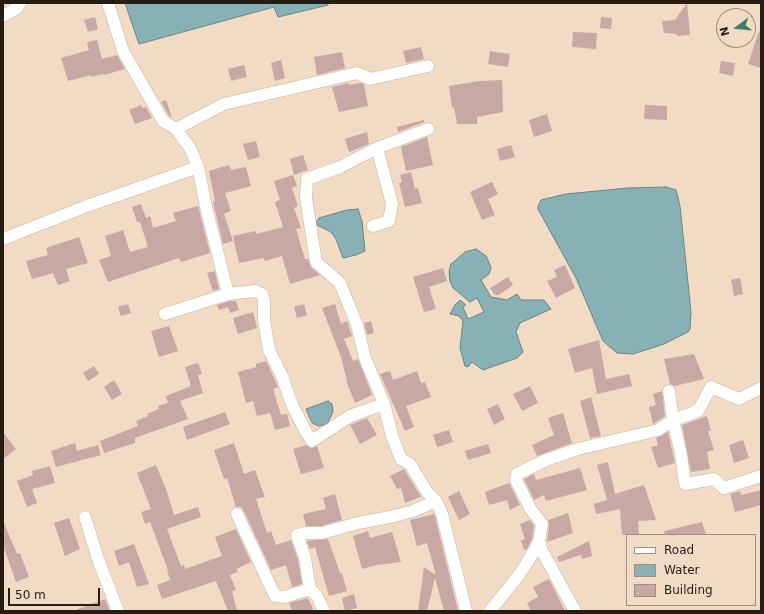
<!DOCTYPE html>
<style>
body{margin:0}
#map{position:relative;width:764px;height:614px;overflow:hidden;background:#f1dbc4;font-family:"DejaVu Sans",sans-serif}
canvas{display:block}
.frame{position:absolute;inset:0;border:4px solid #241d14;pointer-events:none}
.legend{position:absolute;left:626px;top:534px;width:130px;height:72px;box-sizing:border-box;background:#f1dbc4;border:1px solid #9f8f7e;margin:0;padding:5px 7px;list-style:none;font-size:12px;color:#241d14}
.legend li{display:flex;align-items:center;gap:8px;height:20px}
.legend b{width:20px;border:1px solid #9f8f7e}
.north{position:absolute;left:716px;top:8px;width:40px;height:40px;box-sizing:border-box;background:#f1dbc4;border:1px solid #9f8f7e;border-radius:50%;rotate:254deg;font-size:11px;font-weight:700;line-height:16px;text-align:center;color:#241d14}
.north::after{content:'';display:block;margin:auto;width:14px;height:18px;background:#3d7d6c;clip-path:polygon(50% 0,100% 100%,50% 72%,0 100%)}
.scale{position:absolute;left:8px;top:588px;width:92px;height:18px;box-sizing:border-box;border:2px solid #241d14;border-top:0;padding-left:5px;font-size:12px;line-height:14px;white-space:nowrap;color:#241d14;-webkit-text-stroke:3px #f1dbc4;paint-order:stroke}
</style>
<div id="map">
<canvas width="764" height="614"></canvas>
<div class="frame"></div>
<ul class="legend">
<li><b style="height:5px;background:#fff"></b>Road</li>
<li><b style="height:11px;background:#87b1b4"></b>Water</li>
<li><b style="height:11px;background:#c8a8a4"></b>Building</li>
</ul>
<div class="north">N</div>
<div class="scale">50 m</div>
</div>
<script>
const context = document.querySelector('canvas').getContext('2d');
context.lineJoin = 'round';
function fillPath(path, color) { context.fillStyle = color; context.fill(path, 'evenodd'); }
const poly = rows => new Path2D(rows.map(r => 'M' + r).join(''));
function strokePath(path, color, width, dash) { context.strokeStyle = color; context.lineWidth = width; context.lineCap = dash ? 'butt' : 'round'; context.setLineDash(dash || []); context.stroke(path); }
const water = poly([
 [125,3,328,3,328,5,278,17,274,7,139,44,125,3],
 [666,187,676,190,680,206,691,312,690,329,688,332,664,344,633,354,617,353,603,341,576,278,538,209,538,206,541,200,566,194,628,188,666,187],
 [358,209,362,221,365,251,356,255,343,258,336,239,331,232,315,224,319,218,347,210,358,209],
 [476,249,486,256,491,267,489,274,481,280,491,297,507,300,517,294,521,300,544,300,551,309,520,323,516,332,523,352,517,358,483,370,472,362,468,367,465,366,460,348,463,321,459,316,450,314,455,305,460,300,466,305,463,307,468,319,484,312,477,298,470,302,453,288,450,281,449,271,451,264,465,252,476,249],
 [328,401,332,404,333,412,327,424,319,426,312,423,306,409,328,401]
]);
fillPath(water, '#87b1b4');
strokePath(water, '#698584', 1);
fillPath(poly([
 [687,3,690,35,677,36,677,34,664,33,662,21,675,20],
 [95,17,98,29,88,32,84,20],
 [601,17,612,18,611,29,600,28],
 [759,31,761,32,761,68,748,64],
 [573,32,597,33,596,49,572,47],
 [97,40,102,59,117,55,125,69,104,75,103,74,91,77,91,75,68,81,61,58,89,50,87,42],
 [421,47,424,59,406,63,403,51],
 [490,51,510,54,508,67,488,64],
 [342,52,345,68,317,75,314,57],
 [281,60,285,78,275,81,271,63],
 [721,61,735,63,733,76,719,73],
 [244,65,247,77,231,81,228,69],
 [502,80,503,112,477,117,477,124,457,124,454,107,452,108,449,86,480,81],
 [348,83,349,85,360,83,364,84,368,106,339,112,332,87],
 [166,100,172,118,169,116,161,102],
 [141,105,142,108,146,107,152,118,135,124,129,110],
 [645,105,667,106,667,120,644,119],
 [547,114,552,131,534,137,529,120],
 [424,120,424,122,398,132,397,127],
 [367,132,369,144,349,152,345,139],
 [427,137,433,165,406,171,401,147],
 [256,141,260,157,248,160,243,144],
 [511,145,515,157,500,161,497,149],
 [303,155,308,170,294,175,290,159],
 [229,165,231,170,246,167,251,186,225,193,231,211,224,214,233,241,223,244,213,202,215,201,209,171],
 [411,172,415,189,418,188,422,203,405,207,399,183,402,182,400,175],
 [293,175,297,186,292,188,298,206,294,208,301,228,296,229,305,259,308,259,311,267,320,275,290,284,282,256,265,261,264,258,239,263,233,236,256,231,256,234,283,227,275,202,280,200,274,181],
 [492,182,498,194,488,199,495,215,482,220,470,192],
 [141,204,146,218,150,216,153,228,176,221,173,213,198,206,210,253,181,262,179,258,108,282,99,260,111,256,105,236,123,230,130,252,148,247,140,222,137,222,132,207],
 [79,237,88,263,66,269,70,281,58,285,53,273,32,279,26,261,48,255,46,248],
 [565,265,575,288,556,298,547,281,557,277,554,270],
 [443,268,447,281,429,287,436,309,424,312,413,277],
 [215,271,219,289,213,291,207,273],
 [508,277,513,285,499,295,495,295,490,288],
 [740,278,743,294,734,296,731,280],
 [230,301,236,301,239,310,230,313,228,307,219,310,217,305],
 [128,304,131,313,121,316,118,307],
 [304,304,307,315,297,318,294,307],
 [335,304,341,324,347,321,352,336,344,339,353,361,358,359,372,395,355,403,346,381,347,381,341,357,322,308],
 [253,312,257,328,238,334,233,318],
 [371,321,374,333,367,335,364,323],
 [169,326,178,351,159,357,151,331],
 [599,340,606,379,629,374,632,386,597,394,592,368,575,373,568,349],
 [694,354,704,379,675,386,670,384,664,359],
 [266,361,278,387,273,389,281,415,287,414,290,426,275,430,270,413,257,416,253,401,246,403,238,372,256,367,256,364],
 [198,363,202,374,198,375,203,393,180,401,188,419,135,438,135,443,104,453,100,441,138,426,136,421,148,416,147,414,159,409,158,406,168,403,166,396,191,386,185,367],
 [94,366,99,374,88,381,83,373],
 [390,371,393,380,417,371,421,383,425,382,431,397,406,406,414,427,405,431,380,374],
 [114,380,122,394,112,400,104,387],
 [530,386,538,403,522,411,513,394],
 [662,391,665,416,653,424,649,407,656,405,653,394],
 [591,397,601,436,590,438,580,401],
 [498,404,505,419,494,425,487,409],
 [225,412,230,424,187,440,183,427],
 [563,413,572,443,537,456,532,445,554,435,548,418],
 [707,416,711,431,708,431,714,450,707,452,710,469,691,472,682,425],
 [367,418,377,435,360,444,350,425],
 [449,430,453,442,437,447,433,435],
 [3,432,16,449,3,459],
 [668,432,675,463,658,468,651,447,658,445,656,438],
 [743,440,749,458,734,463,729,445],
 [75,443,77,451,98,445,101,455,56,467,51,451],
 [234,443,244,474,255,470,265,497,256,499,267,533,271,531,276,545,291,540,298,560,302,584,292,587,286,565,271,570,244,511,241,507,236,507,227,478,224,479,214,450],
 [488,444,491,453,468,460,465,451],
 [306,445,312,448,317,446,324,468,301,474,293,449],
 [608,462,615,494,644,485,656,520,638,521,639,535,622,535,620,509,596,514,594,504,607,500,597,465],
 [156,465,167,492,174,515,198,507,201,517,167,529,181,566,184,565,185,569,222,556,215,537,236,529,251,562,236,569,238,572,230,575,236,590,232,591,237,611,228,611,216,581,162,599,157,585,170,580,167,570,168,570,150,522,145,524,141,512,151,509,137,473],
 [50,466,55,483,32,489,37,503,27,507,17,481,33,475,32,471],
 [580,468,587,490,546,501,544,495,534,500,524,479,534,474,536,480],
 [404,469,421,497,405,503,401,488,397,489,390,476],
 [509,483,520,505,510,510,507,500,489,505,485,492],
 [761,490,761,505,735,512,730,494,740,491,741,495],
 [459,491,470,514,459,520,448,497],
 [335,494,342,520,321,526,306,526,303,514,326,509,323,498],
 [568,513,573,533,547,542,549,525,548,520],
 [434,514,435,516,458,611,444,611,435,578,427,611,418,611,424,567,436,575,427,543,417,546,410,520],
 [69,518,80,549,65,556,54,523],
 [530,520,534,526,532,539,527,549,524,550,521,540,525,539,520,524],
 [3,521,17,554,20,553,29,577,16,582,3,545],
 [702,522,706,535,665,535,664,531],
 [368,531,370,538,392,532,401,562,377,565,362,569,353,536],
 [328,539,340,573,342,573,347,591,329,596,315,547,310,549,307,541],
 [589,541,592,556,582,559,581,555,559,562,557,557],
 [134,544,149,584,137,587,129,562,119,566,114,551],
 [549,579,565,611,531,611,527,603,538,597,533,587],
 [354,594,357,608,345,611,342,598],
 [308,598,313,609,307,611,292,611,289,603],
 [105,599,110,611,76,611,75,610]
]), '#c8a8a4');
const minor = poly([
 [108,3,123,51,163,121,176,129,190,148,198,167,206,207,228,294,255,291,262,294,264,301,264,320,269,350,282,376,292,405,306,432,312,441,350,416,384,404,392,436,401,459,410,464,427,492,436,501,442,514,466,611],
 [3,16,17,8,20,3],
 [176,129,224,104,357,73,370,79,428,66],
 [373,226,389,221,392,204,377,148],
 [3,239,87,206,198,167],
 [165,314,228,294],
 [669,391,673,420,681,454,685,484,714,479,724,488,761,476],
 [384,404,365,358,357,325,340,283,316,262,306,198,307,179,340,167,377,148,428,129],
 [237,514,275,596,284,597,310,589,317,596,324,611],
 [85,517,99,562,118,611],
 [539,541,542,524,530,508,516,480,517,474,546,460,578,449,658,430,673,420,698,411,711,387,739,399,761,388],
 [310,589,305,558,297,535,307,533,322,533,358,523,390,517,413,511,436,501],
 [490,611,519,575,533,553,539,541,542,551,575,611]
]);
strokePath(minor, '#c6b19c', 13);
strokePath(minor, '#fff', 12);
</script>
